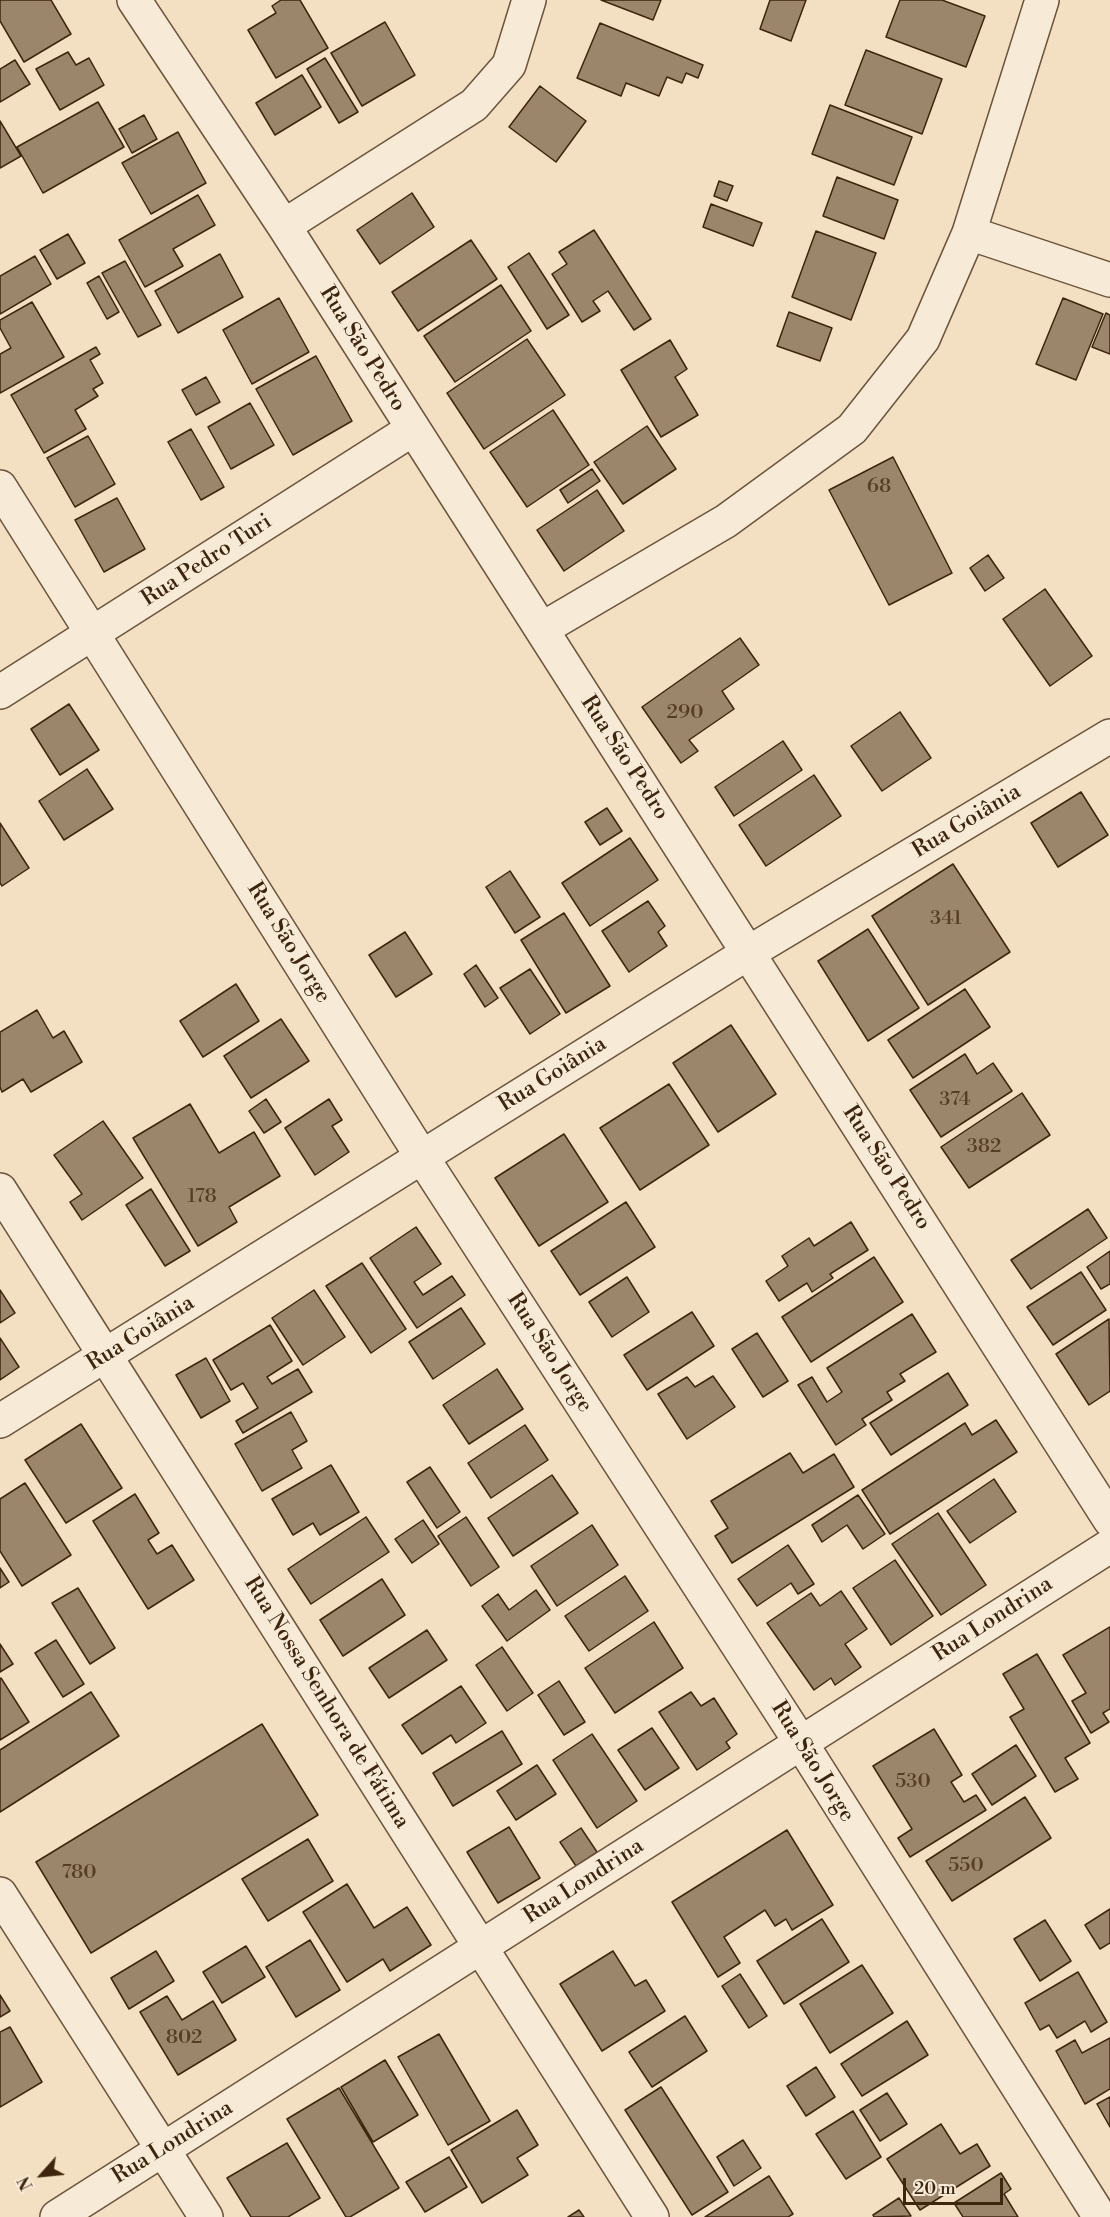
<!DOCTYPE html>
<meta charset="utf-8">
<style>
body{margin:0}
#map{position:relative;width:1110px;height:2217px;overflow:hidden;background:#f3dfc1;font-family:"Libre Bodoni",serif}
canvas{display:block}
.north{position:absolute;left:12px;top:2145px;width:60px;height:60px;-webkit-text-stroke:4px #f7ead7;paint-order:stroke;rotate:243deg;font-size:16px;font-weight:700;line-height:24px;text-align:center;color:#3e250e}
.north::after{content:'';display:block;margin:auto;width:21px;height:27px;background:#3e250e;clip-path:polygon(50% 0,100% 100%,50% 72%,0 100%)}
.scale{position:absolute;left:903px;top:2178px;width:100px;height:27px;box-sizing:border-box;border:3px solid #3e250e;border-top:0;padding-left:8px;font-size:18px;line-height:21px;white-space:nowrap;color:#3e250e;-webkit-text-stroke:4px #f7ead7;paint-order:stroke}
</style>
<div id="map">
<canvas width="1110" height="2217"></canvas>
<div class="north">N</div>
<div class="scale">20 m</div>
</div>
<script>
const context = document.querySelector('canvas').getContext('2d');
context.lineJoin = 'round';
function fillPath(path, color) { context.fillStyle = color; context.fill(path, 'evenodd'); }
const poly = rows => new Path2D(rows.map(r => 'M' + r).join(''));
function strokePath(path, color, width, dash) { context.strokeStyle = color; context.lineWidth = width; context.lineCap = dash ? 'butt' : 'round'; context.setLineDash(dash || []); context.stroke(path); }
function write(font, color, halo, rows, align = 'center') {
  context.font = font + ' "Libre Bodoni",serif'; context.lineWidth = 5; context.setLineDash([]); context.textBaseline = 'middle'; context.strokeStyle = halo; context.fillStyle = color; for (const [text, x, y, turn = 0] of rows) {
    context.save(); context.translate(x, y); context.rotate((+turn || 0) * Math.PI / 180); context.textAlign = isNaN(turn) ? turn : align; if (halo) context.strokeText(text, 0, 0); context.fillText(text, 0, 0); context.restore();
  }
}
const building = poly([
 [0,0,51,0,71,34,24,62,0,21,0,0],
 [281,0,300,0,328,48,276,78,248,30,276,13,272,6,281,0],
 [601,0,661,0,653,20,601,0],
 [770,0,806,0,791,41,760,29,770,0],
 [900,0,942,0,985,16,966,67,886,37,900,0],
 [385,22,415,75,362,106,331,53,385,22],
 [600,23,703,65,698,78,686,73,682,83,667,77,659,96,626,83,621,96,577,78,600,23],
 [866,50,942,79,922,134,845,105,866,50],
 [68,52,76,65,89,58,104,85,60,110,36,69,68,52],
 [325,58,358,112,339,123,307,69,325,58],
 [15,60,30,84,0,102,0,69,15,60],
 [302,75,321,107,275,135,256,103,302,75],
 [540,86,586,121,556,162,509,127,540,86],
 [98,102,124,147,43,193,17,147,98,102],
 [830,105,912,137,894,185,812,154,830,105],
 [144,115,157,139,132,153,119,129,144,115],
 [0,121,21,156,0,168,0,121],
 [178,132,206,183,151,214,122,163,178,132],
 [837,177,898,200,884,239,823,216,837,177],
 [719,181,733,186,727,201,714,196,719,181],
 [412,193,434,227,380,264,357,230,412,193],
 [198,195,215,225,173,249,183,266,145,287,119,240,198,195],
 [711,204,762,223,753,246,703,227,711,204],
 [594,230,651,319,634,330,608,291,593,301,600,311,582,322,552,274,567,264,559,252,594,230],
 [816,231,876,253,851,320,792,297,816,231],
 [68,234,85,263,57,279,40,250,68,234],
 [471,240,497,279,418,331,392,292,471,240],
 [529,253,569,315,547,329,508,267,529,253],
 [220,254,243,297,178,333,155,291,220,254],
 [35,256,51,284,0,314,0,276,35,256],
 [125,261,161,325,138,337,102,273,125,261],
 [99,276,119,312,107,319,87,283,99,276],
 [501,285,531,331,455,382,424,336,501,285],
 [279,298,309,352,252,384,223,330,279,298],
 [1063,298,1103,314,1076,380,1036,364,1063,298],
 [32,302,64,357,0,393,0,354,11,348,0,328,0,320,32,302],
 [789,312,832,328,820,361,777,346,789,312],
 [1106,313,1110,315,1110,354,1092,347,1106,313],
 [527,339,565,395,484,449,447,393,527,339],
 [670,340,687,369,675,377,698,415,661,437,621,370,670,340],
 [96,347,100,354,90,360,103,383,93,389,98,396,75,410,86,429,44,453,11,395,96,347],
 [316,356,352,421,293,455,256,389,316,356],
 [206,377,220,402,196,415,182,390,206,377],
 [250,403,274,445,231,469,208,427,250,403],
 [553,410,589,465,527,507,490,452,553,410],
 [647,426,676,469,623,504,594,462,647,426],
 [191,429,224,487,201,500,168,442,191,429],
 [88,436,115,484,75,507,47,458,88,436],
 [893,457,952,573,889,605,829,490,893,457],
 [592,469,600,481,568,503,560,490,592,469],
 [597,490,624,531,564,571,537,530,597,490],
 [117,498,145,549,104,572,75,520,117,498],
 [988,555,1004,578,985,591,970,568,988,555],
 [1045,589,1092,656,1050,686,1003,619,1045,589],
 [740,638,759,665,722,691,734,709,689,740,698,751,681,763,642,707,740,638],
 [69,704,99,750,60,775,31,729,69,704],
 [900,712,931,758,882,791,851,746,900,712],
 [783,741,802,770,734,816,715,787,783,741],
 [87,769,113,809,64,840,39,801,87,769],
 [814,775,841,816,766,866,739,825,814,775],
 [1081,792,1108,835,1058,867,1031,823,1081,792],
 [607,808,622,831,600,845,585,822,607,808],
 [0,823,29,868,2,886,0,883,0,823],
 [630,838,658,880,590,926,562,883,630,838],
 [953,864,1010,952,928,1005,872,916,953,864],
 [510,871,540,917,515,933,486,887,510,871],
 [648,901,665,926,658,932,667,946,629,972,602,931,648,901],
 [564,913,610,986,566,1013,521,940,564,913],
 [868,929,919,1008,868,1041,818,961,868,929],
 [405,932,432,974,396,997,369,955,405,932],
 [476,965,498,998,485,1007,464,974,476,965],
 [530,969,560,1014,530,1034,500,988,530,969],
 [236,984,259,1021,203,1057,180,1021,236,984],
 [965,989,990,1027,913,1078,888,1040,965,989],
 [37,1010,53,1038,64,1031,82,1062,31,1092,23,1079,2,1092,0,1087,0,1032,37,1010],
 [281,1019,309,1061,251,1098,224,1056,281,1019],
 [731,1025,776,1094,718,1132,673,1063,731,1025],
 [965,1054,977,1074,993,1063,1012,1091,941,1137,910,1090,965,1054],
 [669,1084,709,1145,640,1190,600,1128,669,1084],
 [1022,1093,1050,1135,969,1188,941,1147,1022,1093],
 [266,1099,281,1122,264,1133,249,1111,266,1099],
 [329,1099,342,1120,332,1126,349,1152,315,1175,285,1128,329,1099],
 [190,1104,219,1153,254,1132,280,1176,229,1207,237,1222,198,1246,133,1138,190,1104],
 [103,1121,143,1178,82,1220,70,1202,82,1194,54,1155,103,1121],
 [564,1134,608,1202,539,1246,495,1178,564,1134],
 [151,1189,190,1251,165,1266,126,1205,151,1189],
 [626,1202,655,1247,580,1295,551,1251,626,1202],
 [1088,1209,1107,1238,1031,1289,1011,1260,1088,1209],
 [851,1222,868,1250,830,1274,833,1278,812,1292,807,1283,779,1301,766,1281,788,1266,782,1256,809,1238,814,1246,851,1222],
 [416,1227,441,1264,414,1282,423,1295,452,1276,465,1295,417,1328,370,1258,416,1227],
 [1110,1251,1110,1284,1101,1289,1087,1267,1110,1251],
 [874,1257,903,1302,811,1362,782,1317,874,1257],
 [362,1263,406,1329,371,1353,326,1286,362,1263],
 [1081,1272,1106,1310,1053,1345,1027,1307,1081,1272],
 [627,1277,649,1312,612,1337,589,1302,627,1277],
 [0,1290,15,1313,0,1323,0,1290],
 [314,1290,345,1337,303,1365,272,1318,314,1290],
 [461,1308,485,1344,433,1379,409,1342,461,1308],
 [692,1312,714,1346,647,1390,624,1355,692,1312],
 [912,1314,936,1352,900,1374,905,1381,887,1392,892,1400,862,1419,866,1425,836,1445,798,1385,812,1377,827,1402,842,1392,827,1368,912,1314],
 [1109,1319,1110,1391,1089,1405,1056,1354,1109,1319],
 [270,1325,292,1361,267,1377,272,1384,298,1369,312,1392,243,1433,236,1421,258,1408,243,1383,231,1390,213,1360,270,1325],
 [757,1333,788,1381,763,1397,732,1349,757,1333],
 [0,1338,19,1367,0,1380,0,1338],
 [206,1358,230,1401,201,1418,176,1375,206,1358],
 [497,1369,523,1409,469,1444,443,1405,497,1369],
 [948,1373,968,1405,891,1455,870,1423,948,1373],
 [713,1376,735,1407,687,1439,658,1394,687,1377,695,1387,713,1376],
 [291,1412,307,1441,292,1450,302,1468,262,1491,235,1444,291,1412],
 [996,1420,1017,1452,890,1534,862,1490,965,1423,972,1435,996,1420],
 [81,1424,122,1488,66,1523,25,1460,81,1424],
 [525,1425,548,1460,491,1498,468,1463,525,1425],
 [790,1453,803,1473,834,1454,854,1487,732,1563,715,1536,728,1528,711,1501,790,1453],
 [331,1465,359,1512,320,1535,313,1523,293,1535,272,1499,331,1465],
 [430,1467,460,1512,437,1528,407,1482,430,1467],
 [552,1475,578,1513,513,1556,488,1518,552,1475],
 [994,1479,1016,1512,970,1543,947,1511,994,1479],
 [25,1483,71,1555,22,1586,0,1551,0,1499,25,1483],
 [135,1494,159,1533,148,1540,157,1554,172,1545,194,1580,148,1609,93,1521,135,1494],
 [858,1495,885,1534,863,1549,847,1525,822,1542,812,1525,858,1495],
 [938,1513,986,1585,941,1615,892,1544,938,1513],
 [366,1517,389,1552,311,1604,288,1569,366,1517],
 [466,1517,499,1567,471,1586,438,1536,466,1517],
 [423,1520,439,1544,412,1563,395,1539,423,1520],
 [592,1525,618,1565,557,1606,531,1566,592,1525],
 [788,1545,814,1584,798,1594,791,1583,757,1606,738,1579,788,1545],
 [895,1560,933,1616,891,1645,853,1588,895,1560],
 [0,1568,9,1582,0,1588,0,1568],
 [625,1576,648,1611,589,1651,565,1616,625,1576],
 [382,1579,405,1615,343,1656,320,1620,382,1579],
 [78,1588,115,1648,90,1664,52,1603,78,1588],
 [536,1590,550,1610,507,1641,482,1606,498,1594,509,1610,536,1590],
 [841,1591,867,1629,845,1644,861,1667,835,1685,831,1678,814,1690,767,1623,811,1593,820,1606,841,1591],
 [654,1622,683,1668,615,1713,585,1668,654,1622],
 [1110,1627,1110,1709,1103,1713,1109,1722,1091,1733,1072,1701,1086,1693,1063,1655,1110,1627],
 [427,1630,447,1660,389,1698,369,1668,427,1630],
 [56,1640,84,1684,63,1697,35,1653,56,1640],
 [0,1644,13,1664,0,1672,0,1644],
 [502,1647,533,1693,507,1711,476,1665,502,1647],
 [1037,1654,1090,1743,1065,1758,1078,1779,1055,1792,1010,1717,1024,1709,1003,1674,1037,1654],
 [1,1678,29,1722,0,1740,0,1679,1,1678],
 [559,1681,585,1722,564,1735,538,1695,559,1681],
 [461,1686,486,1723,456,1743,451,1735,422,1754,402,1725,461,1686],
 [91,1692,119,1736,0,1812,0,1750,91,1692],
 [691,1692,701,1706,714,1698,737,1734,726,1742,730,1748,697,1770,659,1712,691,1692],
 [262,1724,318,1815,91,1953,36,1862,262,1724],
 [652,1728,679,1768,645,1790,618,1750,652,1728],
 [934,1729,962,1775,951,1782,964,1802,976,1795,986,1810,910,1857,898,1838,912,1829,873,1766,934,1729],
 [502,1731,522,1764,453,1806,433,1773,502,1731],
 [592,1734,637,1801,597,1828,553,1760,592,1734],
 [1016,1745,1036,1776,992,1805,972,1774,1016,1745],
 [537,1765,556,1794,516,1820,497,1791,537,1765],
 [1025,1797,1051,1838,952,1901,926,1861,1025,1797],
 [509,1827,540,1878,498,1903,467,1852,509,1827],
 [581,1828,597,1852,576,1866,560,1842,581,1828],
 [787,1830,833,1905,792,1930,786,1919,775,1926,765,1910,724,1937,740,1963,718,1977,672,1902,787,1830],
 [308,1839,333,1881,268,1921,242,1879,308,1839],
 [347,1884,374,1928,407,1907,431,1945,390,1971,383,1959,347,1982,303,1912,347,1884],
 [1110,1909,1110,1943,1100,1949,1085,1925,1110,1909],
 [822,1919,849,1962,784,2004,757,1961,822,1919],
 [1045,1920,1071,1961,1040,1981,1014,1939,1045,1920],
 [310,1940,340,1990,296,2017,266,1967,310,1940],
 [246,1946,265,1977,222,2003,203,1972,246,1946],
 [156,1951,174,1981,129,2009,111,1978,156,1951],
 [613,1951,635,1986,646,1980,665,2011,602,2051,560,1984,613,1951],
 [862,1965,893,2013,830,2053,800,2004,862,1965],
 [1078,1972,1107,2022,1091,2032,1085,2021,1057,2038,1049,2025,1040,2030,1025,2003,1078,1972],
 [740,1974,767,2016,749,2028,722,1986,740,1974],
 [0,1995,10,2011,0,2017,0,1995],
 [167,1996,182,2020,213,2001,236,2040,178,2075,140,2012,167,1996],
 [685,2016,707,2051,652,2087,629,2052,685,2016],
 [907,2021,928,2055,862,2096,841,2064,907,2021],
 [10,2027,42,2082,0,2107,0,2032,10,2027],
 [439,2034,490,2121,448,2145,398,2057,439,2034],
 [1110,2038,1110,2089,1085,2104,1056,2051,1075,2040,1082,2053,1110,2038],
 [385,2060,418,2115,373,2142,341,2087,385,2060],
 [816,2067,835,2097,806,2116,787,2086,816,2067],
 [661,2087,728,2192,692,2215,625,2110,661,2087],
 [339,2088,399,2188,350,2217,346,2217,287,2119,339,2088],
 [887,2093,907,2124,880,2141,860,2110,887,2093],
 [1110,2097,1110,2127,1097,2104,1110,2097],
 [517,2110,538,2145,517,2158,528,2175,482,2203,451,2150,517,2110],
 [853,2111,881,2157,846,2179,816,2134,853,2111],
 [941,2124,960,2154,977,2144,990,2166,920,2210,887,2159,941,2124],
 [743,2140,761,2168,734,2186,717,2157,743,2140],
 [287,2143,320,2198,288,2217,251,2217,227,2178,287,2143],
 [449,2157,467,2187,425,2212,406,2182,449,2157],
 [1001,2173,1011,2189,1004,2194,1018,2217,963,2217,954,2203,1001,2173],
 [769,2176,793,2214,788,2217,705,2217,769,2176],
 [899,2198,911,2216,874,2217,873,2215,899,2198],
 [579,2210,584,2217,568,2217,579,2210]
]);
fillPath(building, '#9c866b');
strokePath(building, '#3e250e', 1.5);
const minor = poly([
 [134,0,284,226,1110,1520],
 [284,226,474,105,509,65,529,0],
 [969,233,1110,280],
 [0,487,422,1157,801,1743,1100,2217],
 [542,629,726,521,852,429,923,339,969,233,1042,0],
 [0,692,413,429],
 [0,1190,652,2217],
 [0,1894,206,2217],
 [57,2217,1110,1546]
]);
const tertiary = poly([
 [0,1421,748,953,1110,736]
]);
strokePath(minor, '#6b543b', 36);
strokePath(tertiary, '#6b543b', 36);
strokePath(minor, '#f7ead7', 33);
strokePath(tertiary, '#f7ead7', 33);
write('20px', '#563d25', null, [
 ["68",879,487],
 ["290",685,713],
 ["341",946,919],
 ["374",955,1100],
 ["382",984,1147],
 ["178",202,1197],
 ["530",913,1782],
 ["550",966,1866],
 ["780",79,1873],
 ["802",184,2038]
]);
write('22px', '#3e250e', '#f7ead7', [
 ["Rua São Pedro",362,349,58],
 ["Rua Pedro Turi",207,561,-33],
 ["Rua São Pedro",624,758,57],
 ["Rua Goiânia",967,822,-31],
 ["Rua São Jorge",288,943,58],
 ["Rua Goiânia",553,1075,-32],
 ["Rua São Pedro",886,1168,57],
 ["Rua Goiânia",141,1334,-32],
 ["Rua São Jorge",549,1353,57],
 ["Rua Londrina",993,1620,-33],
 ["Rua Nossa Senhora de Fátima",326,1703,58],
 ["Rua São Jorge",812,1762,58],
 ["Rua Londrina",584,1882,-33],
 ["Rua Londrina",173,2143,-32]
]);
</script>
